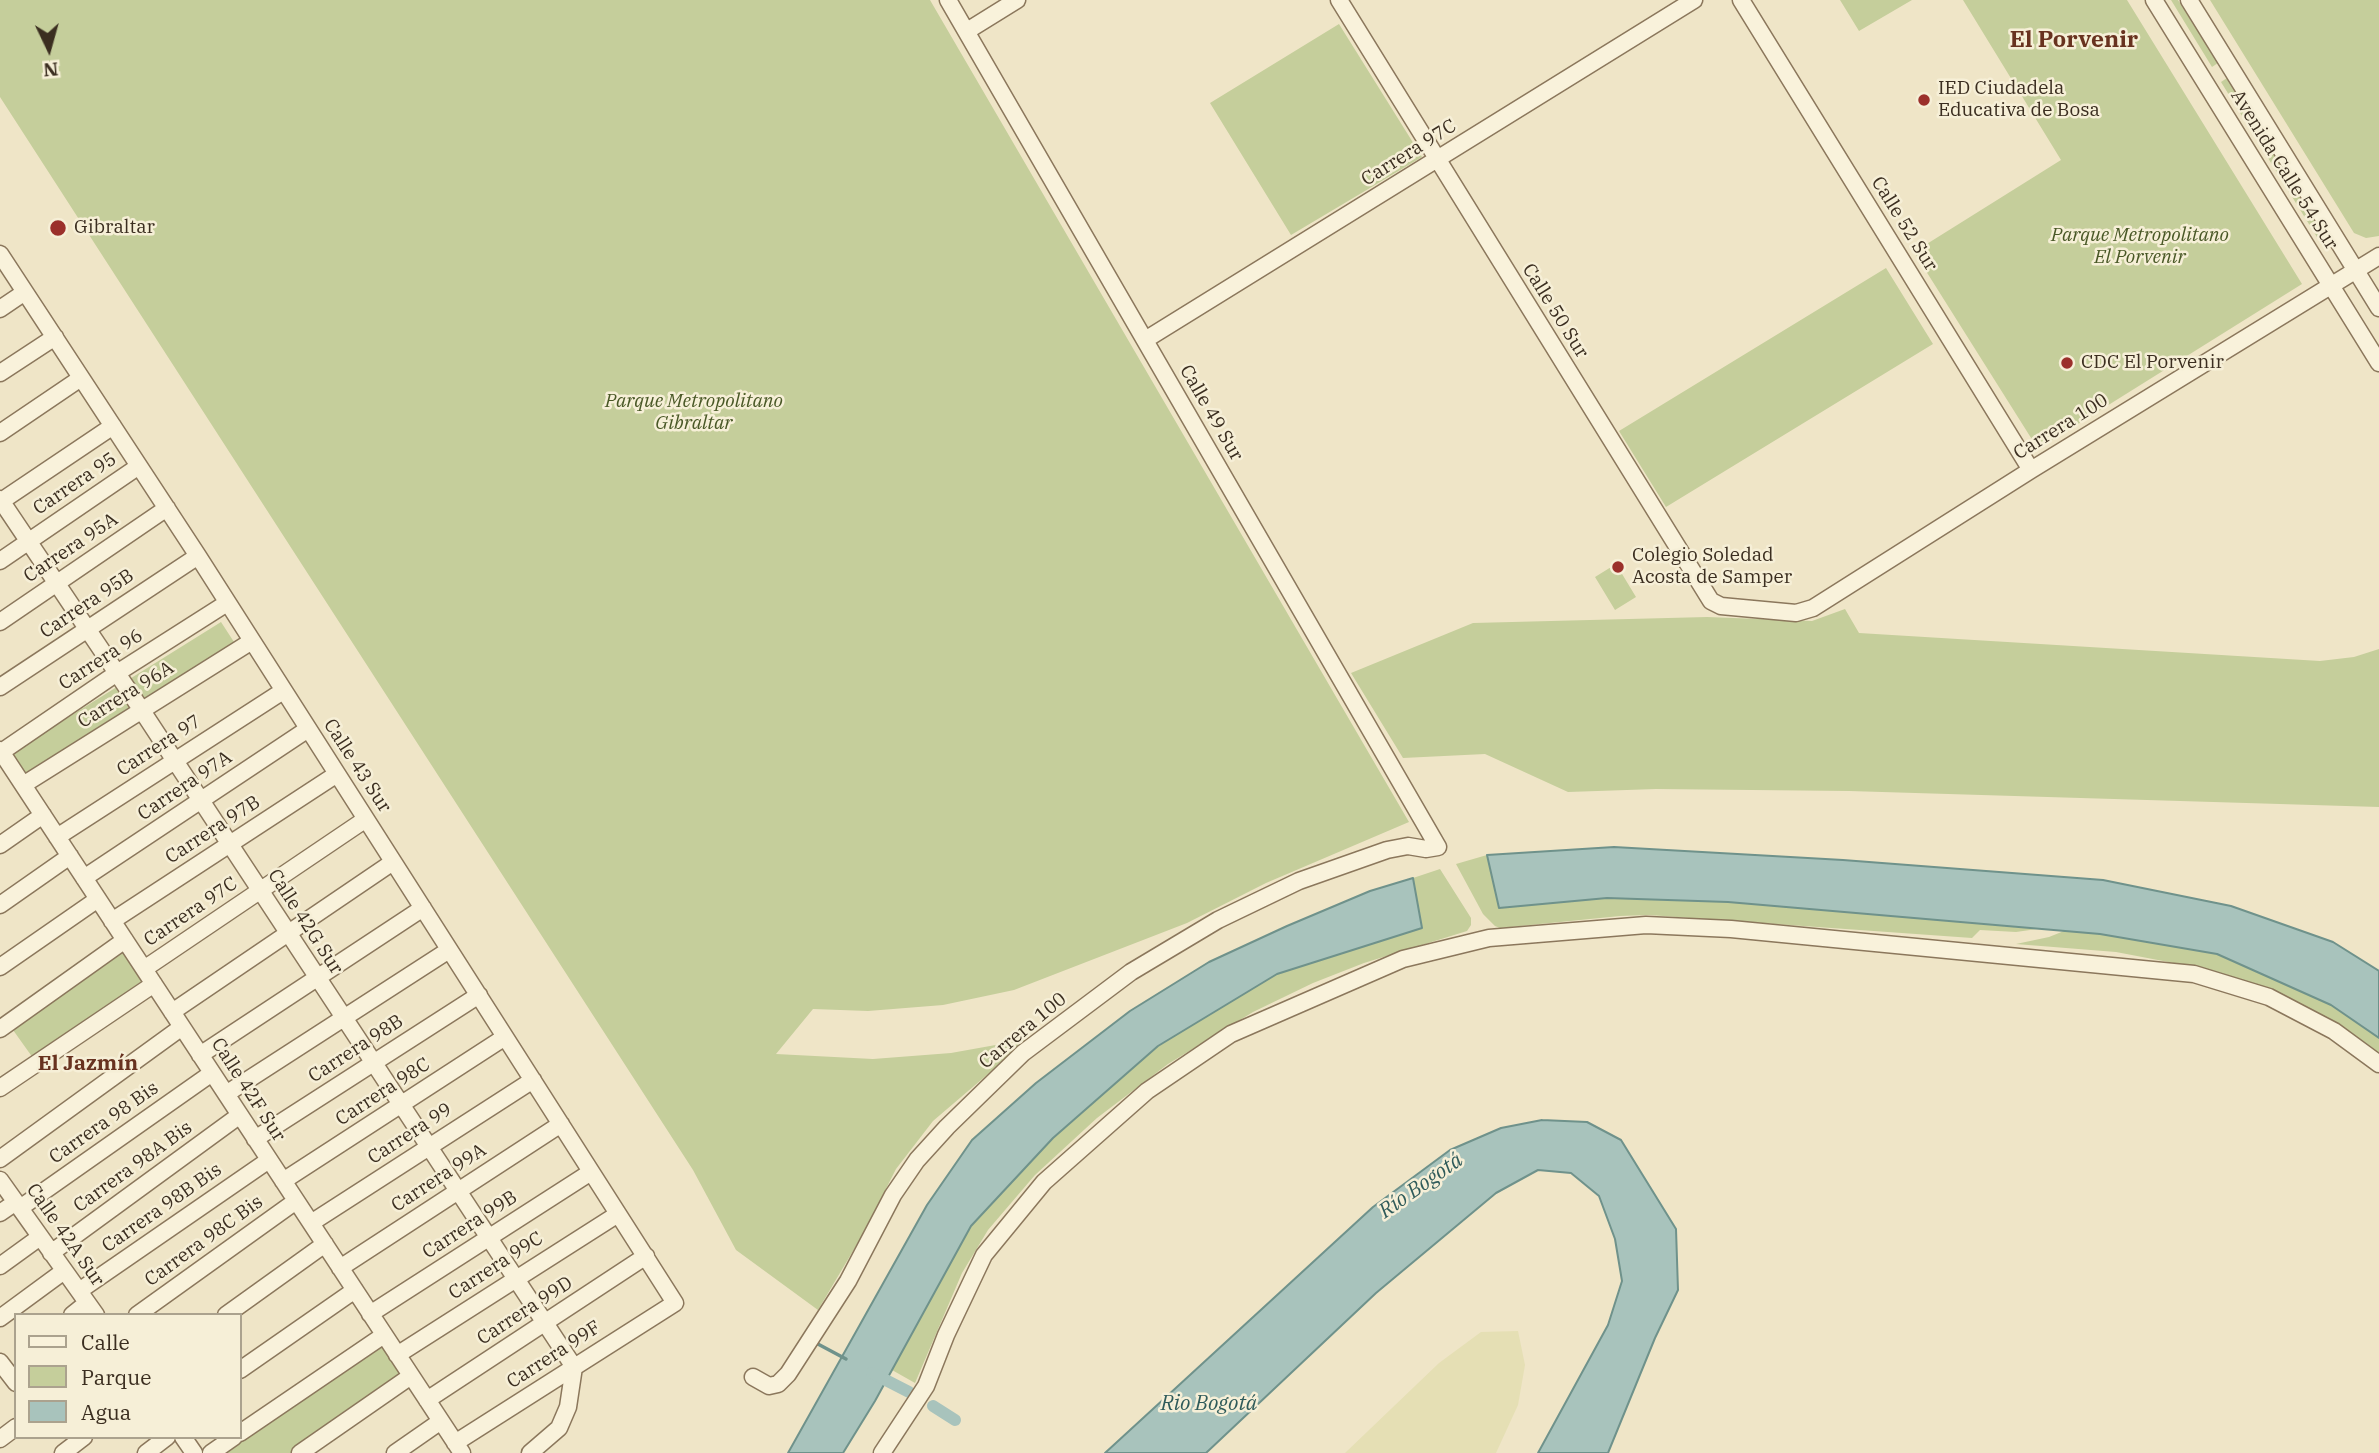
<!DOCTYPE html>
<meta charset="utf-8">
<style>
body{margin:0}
#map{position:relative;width:2379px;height:1453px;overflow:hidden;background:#efe5c7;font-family:"IBM Plex Serif",serif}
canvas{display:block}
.legend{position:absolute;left:14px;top:1313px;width:228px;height:126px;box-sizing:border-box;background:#f6efd7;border:2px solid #aba28e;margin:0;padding:9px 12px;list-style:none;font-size:21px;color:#3b2e20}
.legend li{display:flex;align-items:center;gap:14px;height:35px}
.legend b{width:35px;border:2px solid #aba28e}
.north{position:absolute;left:14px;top:14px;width:70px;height:70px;-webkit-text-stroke:5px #f6efd7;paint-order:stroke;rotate:175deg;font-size:19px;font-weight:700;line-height:28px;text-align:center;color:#3b2e20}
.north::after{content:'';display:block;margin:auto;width:24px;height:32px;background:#3b2e20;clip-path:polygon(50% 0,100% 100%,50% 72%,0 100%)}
</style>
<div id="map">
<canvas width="2379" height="1453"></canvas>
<ul class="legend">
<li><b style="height:9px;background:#f9f2db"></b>Calle</li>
<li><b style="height:19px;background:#c5ce9b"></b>Parque</li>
<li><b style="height:19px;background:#a8c3bc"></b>Agua</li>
</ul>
<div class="north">N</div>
</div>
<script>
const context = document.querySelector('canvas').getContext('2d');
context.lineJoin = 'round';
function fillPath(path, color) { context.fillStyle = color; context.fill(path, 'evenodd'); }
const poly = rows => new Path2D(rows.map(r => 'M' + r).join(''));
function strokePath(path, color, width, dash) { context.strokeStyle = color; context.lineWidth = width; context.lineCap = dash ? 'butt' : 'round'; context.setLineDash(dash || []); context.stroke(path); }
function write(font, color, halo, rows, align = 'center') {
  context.font = font + ' "IBM Plex Serif",serif'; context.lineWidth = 5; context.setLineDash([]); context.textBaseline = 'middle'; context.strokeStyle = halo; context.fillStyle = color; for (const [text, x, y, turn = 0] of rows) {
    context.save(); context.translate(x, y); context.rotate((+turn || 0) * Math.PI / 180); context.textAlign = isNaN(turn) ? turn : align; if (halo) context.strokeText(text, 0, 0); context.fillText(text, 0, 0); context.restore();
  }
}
fillPath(poly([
 [1518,1331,1525,1365,1518,1405,1496,1453,1345,1453,1439,1363,1481,1332]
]), '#e5dfb4');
fillPath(poly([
 [0,0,930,0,1409,822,1266,883,1187,923,1014,990,943,1005,868,1011,813,1009,776,1054,873,1059,951,1053,1029,1039,933,1121,896,1169,863,1234,818,1310,736,1250,693,1170,0,97],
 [1840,0,1912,0,1859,31],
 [1963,0,2127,0,2302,284,2038,449,1914,252,2061,160],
 [2171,0,2178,0,2218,63,2212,67],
 [2210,0,2379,0,2379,236,2366,238,2354,233],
 [1339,24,1422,157,1291,235,1210,103],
 [2227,78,2331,246,2325,250,2221,82],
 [1886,268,1933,344,1666,507,1619,431],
 [1616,564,1636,597,1615,610,1595,577],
 [1845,609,1859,633,2320,661,2354,657,2379,649,2379,807,1849,791,1656,789,1568,792,1485,754,1403,758,1351,673,1473,623,1707,617,1812,621],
 [221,622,234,642,24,774,11,753],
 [1487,855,1499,908,1607,898,1728,902,2037,929,2016,932,1980,930,1972,938,1649,915,1620,916,1500,928,1495,926,1483,914,1456,864],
 [1440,869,1471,918,1471,925,1467,931,1364,963,1313,983,1253,1012,1168,1064,1097,1118,1035,1175,988,1230,962,1273,915,1383,892,1370,971,1226,1053,1138,1158,1046,1277,974,1422,928,1413,878],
 [2064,931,2100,934,2217,954,2331,1005,2379,1038,2379,1057,2261,987,2205,969,2116,952,2016,944,2049,937],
 [125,951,145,979,33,1058,13,1030],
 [381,1342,405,1377,294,1453,221,1453]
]), '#c5ce9b');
const water = poly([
 [1614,847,1843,860,2103,880,2231,906,2333,942,2379,971,2379,1038,2331,1005,2217,954,2100,934,1728,902,1607,898,1499,908,1487,855,1614,847],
 [1413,878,1422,928,1277,974,1158,1046,1053,1138,971,1226,875,1401,843,1453,788,1453,927,1205,972,1140,1036,1083,1130,1011,1209,962,1287,926,1370,891,1413,878],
 [1542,1120,1587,1122,1621,1140,1676,1229,1678,1290,1655,1338,1608,1453,1538,1453,1608,1325,1622,1281,1615,1239,1599,1196,1571,1173,1538,1170,1496,1193,1376,1293,1206,1453,1105,1453,1373,1207,1450,1150,1501,1128,1542,1120]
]);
fillPath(water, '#a8c3bc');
strokePath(water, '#6f928b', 2);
strokePath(poly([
 [816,1343,846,1359]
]), '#6f928b', 3.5);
strokePath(poly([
 [872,1373,909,1392],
 [933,1406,955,1420]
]), '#a8c3bc', 12);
const minor = poly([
 [1339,0,1711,601,1721,606,1796,613,1813,608,2031,470,2379,256],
 [1741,0,2031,470],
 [2154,0,2379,363],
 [2189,0,2379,308],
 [967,31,1017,0],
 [0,254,198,556,675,1303,455,1443],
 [0,309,25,292],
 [1145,340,1694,0],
 [0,373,55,337],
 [0,433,81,378],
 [0,499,131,694,574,1367,568,1407,559,1428,530,1453],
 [0,502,113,426],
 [0,561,139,466],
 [0,622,167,508],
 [0,687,198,556],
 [0,750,462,1453],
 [0,753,117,673,227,603],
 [23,785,252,641],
 [57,837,283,691],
 [0,845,43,815],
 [84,878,308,729],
 [0,905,70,856],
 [112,921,337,774],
 [0,967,98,899],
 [144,969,366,819],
 [172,1012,393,862],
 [0,1029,125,940],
 [200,1055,423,908],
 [0,1088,154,984],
 [226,1094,449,950],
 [255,1139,479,995],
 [0,1159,182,1027],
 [0,1180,96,1315],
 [283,1181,505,1037],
 [20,1208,212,1073],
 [0,1213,16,1202],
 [311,1223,533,1080],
 [51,1253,240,1115],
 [0,1266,40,1237],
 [340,1268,561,1124],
 [79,1291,269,1160],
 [370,1314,591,1172],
 [72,1315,87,1303],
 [137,1315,296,1201],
 [226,1315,325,1244],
 [0,1318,64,1271],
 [397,1355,618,1214],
 [0,1362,16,1383],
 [240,1370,355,1290],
 [753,1377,769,1386,778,1384,788,1374,848,1281,893,1195,917,1160,947,1127,1023,1053,1131,972,1218,920,1299,881,1387,850,1408,846,1426,849,1438,847,948,0],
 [427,1400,646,1256],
 [240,1433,384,1335],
 [183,1437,194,1453],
 [0,1439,16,1427],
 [63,1453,84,1437],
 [146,1453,167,1437],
 [211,1453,234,1437],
 [300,1453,411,1376],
 [395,1453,441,1421],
 [882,1453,926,1386,946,1335,984,1255,1044,1182,1147,1091,1231,1034,1403,959,1489,938,1646,925,1731,929,2194,974,2269,997,2334,1031,2379,1064]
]);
strokePath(minor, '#8b775c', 19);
strokePath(minor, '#f9f2db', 16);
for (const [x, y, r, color] of [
 [1924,100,7,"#9b302b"],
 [58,228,9,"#9b302b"],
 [2067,363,7,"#9b302b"],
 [1618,567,7,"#9b302b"]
]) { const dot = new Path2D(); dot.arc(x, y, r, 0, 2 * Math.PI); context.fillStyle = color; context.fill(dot); strokePath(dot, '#f6efd7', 2.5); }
write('19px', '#3b2e20', '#f6efd7', [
 ["IED Ciudadela",1938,89],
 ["Educativa de Bosa",1938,111],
 ["Gibraltar",74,228],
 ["CDC El Porvenir",2081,363],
 ["Colegio Soledad",1632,556],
 ["Acosta de Samper",1632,578]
], 'left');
write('19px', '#3b2e20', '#f6efd7', [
 ["Carrera 97C",1409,153,-32],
 ["Avenida Calle 54 Sur",2284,170,58],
 ["Calle 52 Sur",1904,224,58],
 ["Calle 50 Sur",1555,311,58],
 ["Calle 49 Sur",1211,413,60],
 ["Carrera 100",2061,427,-32],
 ["Carrera 95",75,484,-34],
 ["Carrera 95A",71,548,-34],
 ["Carrera 95B",87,604,-34],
 ["Carrera 96",101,660,-33],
 ["Carrera 96A",126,695,-32],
 ["Carrera 97",159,746,-33],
 ["Calle 43 Sur",357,766,57],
 ["Carrera 97A",185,786,-34],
 ["Carrera 97B",213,830,-33],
 ["Carrera 97C",191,912,-34],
 ["Calle 42G Sur",305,922,57],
 ["Carrera 100",1023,1031,-40],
 ["Carrera 98B",356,1049,-33],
 ["Calle 42F Sur",248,1090,57],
 ["Carrera 98C",383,1092,-33],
 ["Carrera 98 Bis",104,1123,-35],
 ["Carrera 99",410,1134,-33],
 ["Carrera 98A Bis",133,1167,-36],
 ["Carrera 99A",439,1178,-33],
 ["Carrera 98B Bis",162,1208,-35],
 ["Carrera 99B",470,1225,-33],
 ["Calle 42A Sur",65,1235,55],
 ["Carrera 98C Bis",204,1241,-36],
 ["Carrera 99C",496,1266,-33],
 ["Carrera 99D",525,1311,-33],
 ["Carrera 99F",554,1355,-33]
]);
write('italic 19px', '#495826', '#f6efd7', [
 ["Parque Metropolitano",2140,236],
 ["El Porvenir",2140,258],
 ["Parque Metropolitano",694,402],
 ["Gibraltar",694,424]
]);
write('bold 21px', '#68321f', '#f6efd7', [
 ["El Jazmín",88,1064]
]);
write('italic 21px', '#2f5b5a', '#f6efd7', [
 ["Río Bogotá",1421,1186,-35],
 ["Rio Bogotá",1209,1404]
]);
write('bold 23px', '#68321f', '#f6efd7', [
 ["El Porvenir",2074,40]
]);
</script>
